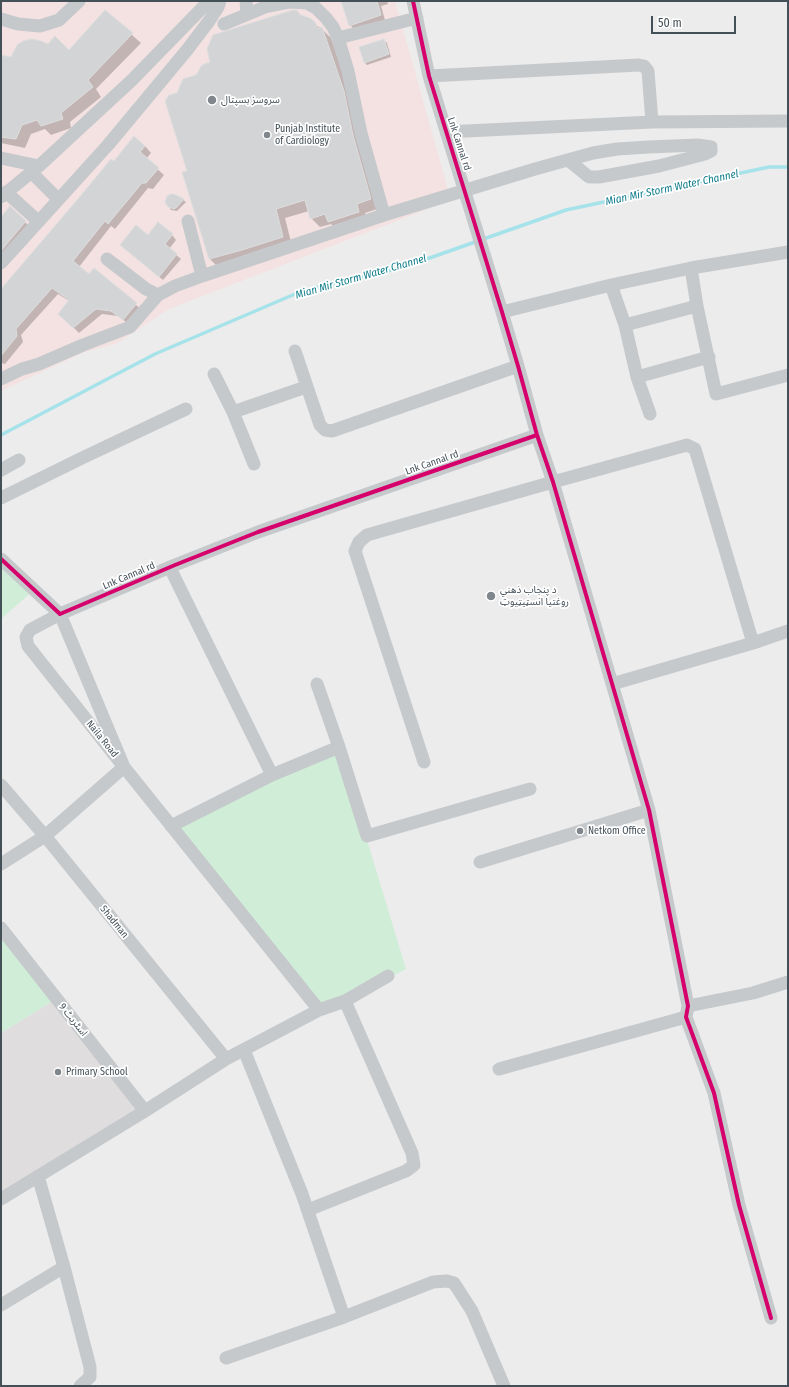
<!DOCTYPE html>
<meta charset="utf-8">
<style>
body{margin:0}
#map{position:relative;width:789px;height:1387px;overflow:hidden;background:#edecec;font-family:"Fira Sans Condensed",sans-serif}
canvas{display:block}
.frame{position:absolute;inset:0;border:2px solid #445058;pointer-events:none}
.scale{position:absolute;left:651px;top:16px;width:85px;height:18px;box-sizing:border-box;border:2px solid #445058;border-top:0;padding-left:5px;font-size:12px;line-height:14px;white-space:nowrap;color:#445058;-webkit-text-stroke:3px #fff;paint-order:stroke}
</style>
<div id="map">
<canvas width="789" height="1387"></canvas>
<div class="frame"></div>
<div class="scale">50 m</div>
</div>
<script>
const context = document.querySelector('canvas').getContext('2d');
context.lineJoin = 'round';
function fillPath(path, color) { context.fillStyle = color; context.fill(path, 'evenodd'); }
const poly = rows => new Path2D(rows.map(r => 'M' + r).join(''));
function strokePath(path, color, width, dash) { context.strokeStyle = color; context.lineWidth = width; context.lineCap = dash ? 'butt' : 'round'; context.setLineDash(dash || []); context.stroke(path); }
function write(font, color, halo, rows, align = 'center') {
  context.font = font + ' "Fira Sans Condensed","Noto Sans Arabic",sans-serif'; context.lineWidth = 3.5; context.setLineDash([]); context.textBaseline = 'middle'; context.strokeStyle = halo; context.fillStyle = color; for (const [text, x, y, turn = 0] of rows) {
    context.save(); context.translate(x, y); context.rotate((+turn || 0) * Math.PI / 180); context.textAlign = isNaN(turn) ? turn : align; if (halo) context.strokeText(text, 0, 0); context.fillText(text, 0, 0); context.restore();
  }
}
fillPath(poly([
 [56,999,145,1111,1,1199,1,1033]
]), '#dfddde');
fillPath(poly([
 [1,1,395,1,451,200,169,309,116,344,85,352,1,391]
]), '#f4e2e2');
fillPath(poly([
 [1,556,34,590,1,619],
 [339,747,406,969,345,1001,319,1010,171,826],
 [1,928,56,999,1,1033]
]), '#d0edd8');
fillPath(poly([
 [347,1,387,1,388,4,381,6,385,20,355,30,350,25],
 [105,11,141,43,96,89,101,97,70,122,71,128,51,135,45,129,31,134,25,148,1,143,1,58,12,58,69,51],
 [297,11,302,17,314,23,321,29,322,29,331,38,353,102,380,208,365,213,367,221,338,231,331,224,320,227,311,218,309,211,285,218,292,246,219,268,209,258,188,172,177,94,197,76],
 [384,40,387,43,391,57,367,65,365,63],
 [145,146,151,153,146,159,164,175,153,189,148,188,115,229,111,226,79,267,89,275,94,270,142,310,130,325,118,316,102,314,79,333,60,314,69,301,58,294,21,335,23,342,5,364,1,363,1,290,114,162],
 [183,200,186,202,177,211,171,210,167,204],
 [1,219,25,222,31,228,1,264],
 [172,235,176,240,169,249,181,259,163,280,126,249]
]), '#0003');
strokePath(poly([
 [1,435,155,354,302,291,404,267,566,210,769,167,788,167]
]), '#a5e2ea', 3.5);
const building = poly([
 [341,1,377,1,381,15,349,26,341,1],
 [105,10,133,33,88,80,93,87,61,113,63,119,41,126,37,120,22,125,16,139,1,137,1,55,11,57,17,45,23,41,31,39,41,41,48,44,55,36,69,50,105,10],
 [293,10,297,10,298,14,310,18,315,22,318,29,322,27,344,91,353,135,371,199,357,204,359,212,328,222,325,214,310,219,305,200,276,209,283,237,242,250,209,259,182,172,187,171,165,101,169,95,177,93,183,79,196,75,202,65,210,62,207,49,213,35,293,10],
 [384,39,389,54,364,63,359,47,384,39],
 [134,136,145,146,140,152,159,168,146,183,142,183,108,224,105,221,73,261,89,274,94,268,137,303,123,320,111,311,96,309,73,328,58,314,69,300,52,288,16,329,17,336,1,356,1,289,78,199,111,159,114,161,134,136],
 [171,194,174,194,184,199,177,207,174,209,168,207,165,202,167,196,171,194],
 [10,206,26,221,1,251,1,217,10,206],
 [158,222,173,234,165,244,177,254,159,277,120,245,136,225,148,235,158,222]
]);
fillPath(building, '#d3d4d5');
strokePath(building, '#dededf', 1);
strokePath(poly([
 [246,1,247,14],
 [1,19,18,24,40,26,59,20,79,1],
 [224,24,265,7,290,2,307,3,316,8,326,18,333,27,338,38,348,71,361,133,384,215],
 [338,38,417,18],
 [429,76,639,65,644,66,648,71,652,122],
 [446,132,652,122,788,121],
 [1,158,39,166],
 [31,172,58,199],
 [6,192,38,221],
 [1,197,39,166,132,80,209,1],
 [188,221,202,276],
 [107,259,146,289,158,295],
 [1,263,108,145,187,50,209,21,218,7,220,1],
 [691,268,697,306,716,394,788,375],
 [611,285,625,325,637,377,650,414],
 [502,312,611,285,691,268,788,252],
 [625,325,697,306],
 [295,351,320,425,325,430,332,431,518,366],
 [214,374,233,412,254,464],
 [637,377,709,357],
 [1,379,22,369,39,364,83,345,130,327,158,295,175,286,202,276,384,215,535,169,593,153,617,149,649,147,698,145,711,147,711,151,705,154,659,166,599,177,589,177,568,160],
 [233,412,306,387],
 [537,435,553,482,649,810,688,1006,686,1017,714,1093,739,1205,771,1318],
 [1,470,19,460],
 [1,498,82,458,186,409],
 [1,559,60,614,175,565,258,532,537,435,518,366,502,312,429,76,413,1],
 [170,568,272,775],
 [317,684,339,747,367,836,530,789],
 [612,684,753,643,788,631],
 [424,762,355,551,359,542,367,535,553,482,687,445,695,449,753,643],
 [1,785,45,836,226,1059],
 [171,826,272,775,339,747],
 [480,862,649,810],
 [1,864,45,836,124,767,28,646,26,637,30,630,60,614,124,767,319,1010],
 [1,928,145,1111],
 [688,1006,753,993,788,982],
 [244,1050,302,1194,344,1317],
 [499,1069,686,1017],
 [38,1176,64,1267,90,1367,90,1377,80,1386],
 [1,1199,145,1111,226,1059,319,1010,345,1001,388,976],
 [308,1210,406,1171,414,1165,412,1153,345,1001],
 [1,1305,64,1267],
 [226,1358,344,1317,433,1282,447,1281,454,1283,472,1311,504,1386]
]), '#c6c9cb', 13);
strokePath(poly([
 [537,435,553,482,649,810,688,1006,686,1017,714,1093,739,1205,771,1318],
 [1,559,60,614,175,565,258,532,537,435,518,366,502,312,429,76,413,1]
]), '#d6006c', 4);
for (const [x, y, r, color] of [
 [212,100,5,"#7f878c"],
 [267,135,4,"#7f878c"],
 [491,596,5,"#7f878c"],
 [580,831,4,"#7f878c"],
 [58,1072,4,"#7f878c"]
]) { const dot = new Path2D(); dot.arc(x, y, r, 0, 2 * Math.PI); context.fillStyle = color; context.fill(dot); strokePath(dot, '#fff', 1.5); }
write('10px', '#445058', '#fff', [
 ["سروسز ہسپتال",221,100],
 ["Punjab Institute",275,129],
 ["of Cardiology",275,141],
 ["د پنجاب ذهني",500,590],
 ["روغتیا انسټیټیوټ",500,602],
 ["Netkom Office",588,831],
 ["Primary School",66,1072]
], 'left');
write('10px', '#445058', '#fff', [
 ["Lnk Cannal rd",459,144,72],
 ["Lnk Cannal rd",432,463,-19],
 ["Lnk Cannal rd",129,576,-23],
 ["Naila Road",102,739,51],
 ["Shadman",114,922,51],
 ["اسٹریٹ 9",73,1020,52]
]);
write('italic 11px', '#0f7d8b', '#fff', [
 ["Mian Mir Storm Water Channel",672,188,-12],
 ["Mian Mir Storm Water Channel",361,277,-16]
]);
</script>
